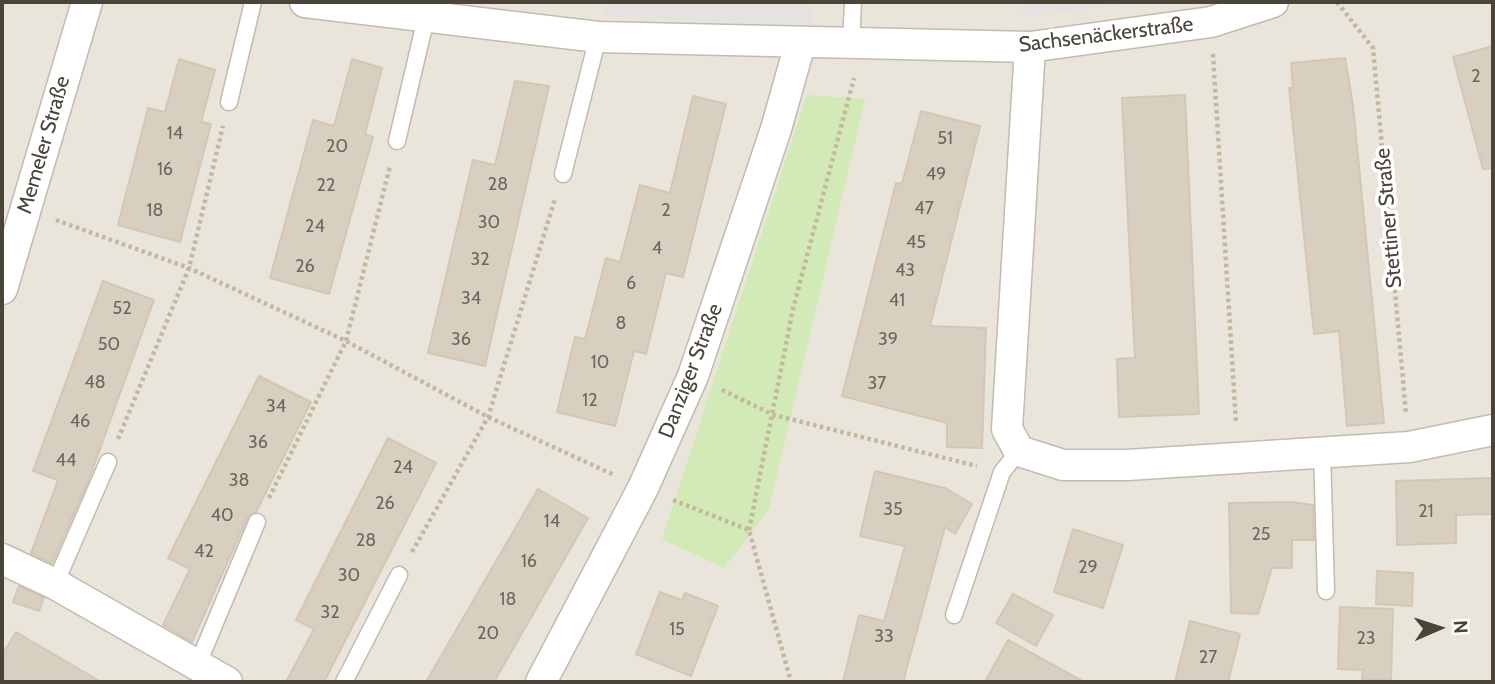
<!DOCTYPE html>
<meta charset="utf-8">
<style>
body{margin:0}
#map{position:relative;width:1495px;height:684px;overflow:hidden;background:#f6f3ec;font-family:Cabin,sans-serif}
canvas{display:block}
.frame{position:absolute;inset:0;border:4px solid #4b4439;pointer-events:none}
.north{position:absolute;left:1404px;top:593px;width:70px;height:70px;-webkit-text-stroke:5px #fff;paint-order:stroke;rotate:87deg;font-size:19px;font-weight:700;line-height:28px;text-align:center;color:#4b4439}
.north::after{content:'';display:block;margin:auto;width:24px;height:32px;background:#4b4439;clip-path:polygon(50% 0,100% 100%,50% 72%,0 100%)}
</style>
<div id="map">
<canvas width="1495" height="684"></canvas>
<div class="frame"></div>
<div class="north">N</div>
</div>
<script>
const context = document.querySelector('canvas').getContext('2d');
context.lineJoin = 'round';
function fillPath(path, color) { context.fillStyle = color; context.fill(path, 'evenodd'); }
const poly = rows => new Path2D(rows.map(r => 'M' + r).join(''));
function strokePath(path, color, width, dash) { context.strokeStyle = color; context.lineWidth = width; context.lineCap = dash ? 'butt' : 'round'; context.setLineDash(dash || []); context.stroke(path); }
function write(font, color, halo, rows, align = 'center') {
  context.font = font + ' Cabin,sans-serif'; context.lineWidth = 7; context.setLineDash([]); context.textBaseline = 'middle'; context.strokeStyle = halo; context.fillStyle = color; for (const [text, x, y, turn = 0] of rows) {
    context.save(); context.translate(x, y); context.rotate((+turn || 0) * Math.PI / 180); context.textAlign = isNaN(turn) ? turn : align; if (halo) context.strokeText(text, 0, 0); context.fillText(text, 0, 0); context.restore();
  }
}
fillPath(poly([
 [2,2,1493,2,1493,682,2,682]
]), '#eae5da');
fillPath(poly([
 [807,95,865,99,769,509,724,568,662,539]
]), '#d2eab5');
fillPath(poly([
 [603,2,813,2,812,27,603,16],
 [1017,2,1157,2,1018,17]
]), '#e5e3e0');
const building = poly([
 [1493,46,1493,168,1483,169,1453,57,1493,46],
 [1345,58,1353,105,1384,423,1347,426,1339,331,1314,334,1289,88,1293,88,1291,63,1345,58],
 [179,59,215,70,201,122,211,124,180,242,118,225,148,108,165,112,179,59],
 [352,59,382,68,365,134,373,137,329,294,270,278,313,120,334,126,352,59],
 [515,81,549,86,485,366,428,353,473,160,495,165,515,81],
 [1185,95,1199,414,1119,417,1117,359,1135,358,1122,98,1185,95],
 [693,96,726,104,683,277,666,273,646,354,634,351,615,426,557,412,575,337,585,339,606,258,620,262,640,185,670,193,693,96],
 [921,111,980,126,930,326,986,328,982,448,947,447,947,423,842,396,896,183,902,184,921,111],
 [103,281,154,300,89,479,52,563,31,553,58,480,33,471,103,281],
 [259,376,311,402,256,512,247,518,192,642,163,625,190,569,168,558,259,376],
 [388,438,436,463,324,682,286,682,314,629,296,620,388,438],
 [875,471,945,488,972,504,955,534,945,527,903,682,843,682,859,615,884,621,905,546,860,536,875,471],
 [1493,478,1493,514,1456,515,1456,543,1397,545,1396,481,1493,478],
 [538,489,588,518,494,682,426,682,538,489],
 [1291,502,1313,505,1314,540,1292,540,1292,568,1272,568,1258,614,1231,613,1229,503,1291,502],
 [1073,529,1123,545,1103,608,1054,592,1073,529],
 [1377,571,1413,573,1412,606,1376,604,1377,571],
 [19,586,44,598,39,611,13,602,19,586],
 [660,592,682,600,685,593,718,606,691,676,636,654,660,592],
 [1013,594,1053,615,1036,646,996,623,1013,594],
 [1340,607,1393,609,1391,680,1362,679,1363,670,1338,669,1340,607],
 [1190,621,1240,634,1228,682,1175,682,1190,621],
 [16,632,101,682,2,682,2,655,16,632],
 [1008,640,1084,682,985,682,1008,640]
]);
fillPath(building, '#d8cfc1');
strokePath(building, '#d3c7b4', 2);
const lane = poly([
 [851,46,853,2],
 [229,102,253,2],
 [397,141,426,18],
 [563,174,598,37],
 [1322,451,1326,591],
 [55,584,108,462],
 [954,615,1002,472,1019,451],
 [197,666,257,522],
 [344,682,399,575]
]);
const street = poly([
 [305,2,598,37,1030,47,1211,22,1273,2],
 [1030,47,1007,429,1019,451,1063,465,1127,465,1409,447,1493,430],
 [2,289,87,2],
 [2,559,55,584,227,682],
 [541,682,643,488,693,376,776,129,800,44]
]);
strokePath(lane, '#c2bbae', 19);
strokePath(street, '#c2bbae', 33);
strokePath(poly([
 [1337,2,1373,48,1406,414],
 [1213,54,1236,423],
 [56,220,189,268,346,341,488,417,614,475],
 [722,390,774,415,977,466],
 [118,439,189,268,223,126],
 [269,498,346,341,390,166],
 [673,500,749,530,791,682],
 [749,530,793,309,854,78],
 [412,552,488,417,555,199]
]), '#c4b79f', 4.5, [3.5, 3.5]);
strokePath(lane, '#fff', 16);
strokePath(street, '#fff', 30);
write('18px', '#6e675b', null, [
 ["2",1476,77],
 ["14",175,134],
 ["51",945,139],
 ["20",337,147],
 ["16",165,170],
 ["49",936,175],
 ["28",498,185],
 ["22",326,186],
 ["47",924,209],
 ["18",155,211],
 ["2",666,211],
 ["30",489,223],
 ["24",315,227],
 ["45",916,243],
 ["4",657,249],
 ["32",480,260],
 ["26",305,267],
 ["43",905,271],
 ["6",631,284],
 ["34",471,299],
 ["41",897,301],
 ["52",122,309],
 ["8",621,324],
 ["36",461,340],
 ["39",888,340],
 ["50",109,345],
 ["10",600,363],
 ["48",95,383],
 ["37",877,384],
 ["12",590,401],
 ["34",276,407],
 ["46",80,422],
 ["36",258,443],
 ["44",66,461],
 ["24",403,468],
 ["38",239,481],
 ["26",385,504],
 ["35",893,510],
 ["21",1426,512],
 ["40",222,516],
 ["14",552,522],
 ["25",1261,535],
 ["28",366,541],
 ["42",204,552],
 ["16",529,562],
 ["29",1088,568],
 ["30",349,576],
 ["18",508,600],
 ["32",330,613],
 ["15",677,630],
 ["20",488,634],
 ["33",884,637],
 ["23",1366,639],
 ["27",1208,658]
]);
write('21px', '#4b4439', '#fff', [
 ["Sachsenäckerstraße",1106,35,-7],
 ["Memeler Straße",44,145,-74],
 ["Stettiner Straße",1389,218,-95],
 ["Danziger Straße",691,371,-69]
]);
</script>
